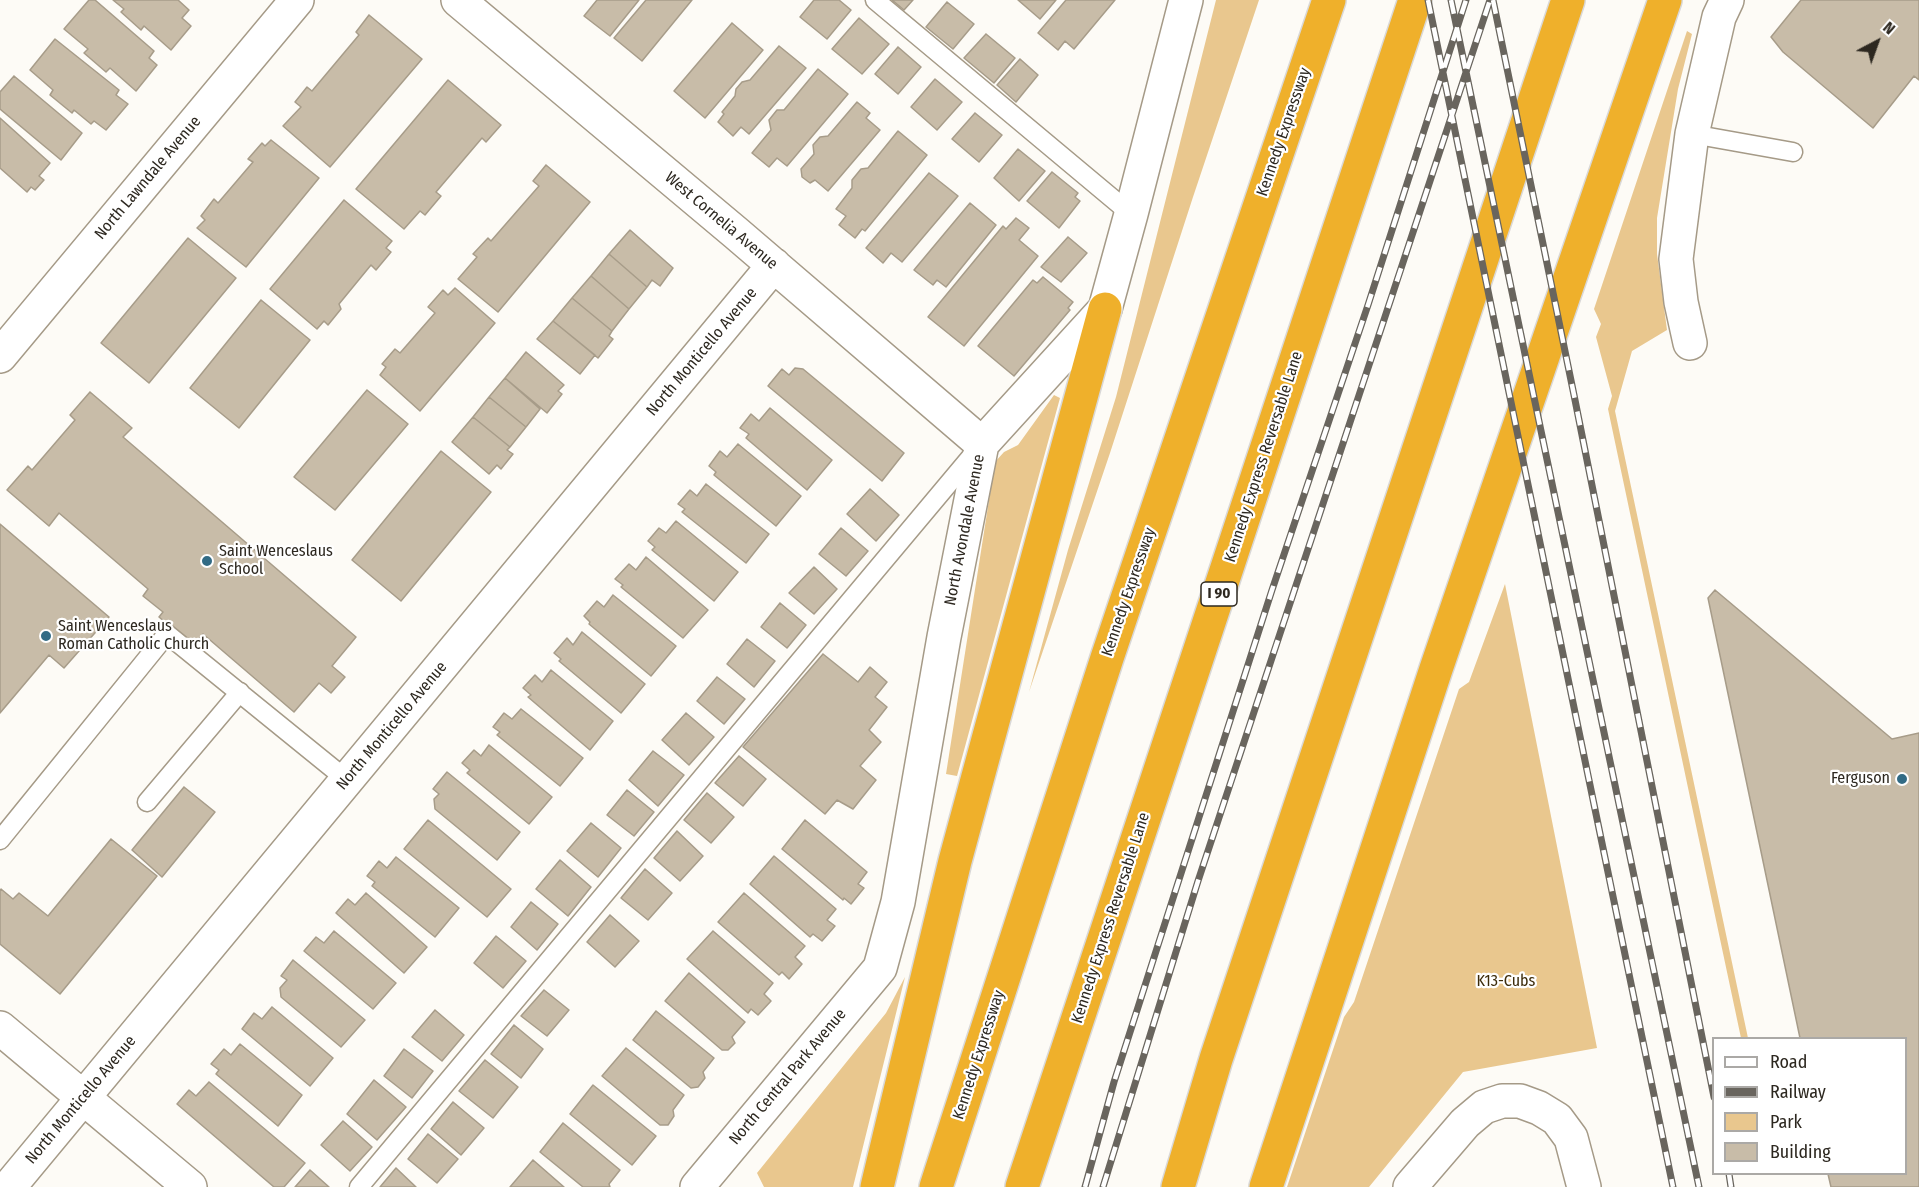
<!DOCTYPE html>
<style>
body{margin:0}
#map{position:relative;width:1919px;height:1187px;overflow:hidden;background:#fdfbf6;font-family:"Fira Sans Condensed",sans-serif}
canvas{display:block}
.legend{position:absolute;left:1712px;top:1037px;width:195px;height:138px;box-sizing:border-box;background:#fff;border:2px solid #aba9a6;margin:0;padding:8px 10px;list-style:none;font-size:18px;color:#2d2820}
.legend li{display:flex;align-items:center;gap:12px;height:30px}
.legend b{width:30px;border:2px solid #aba9a6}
.north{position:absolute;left:1847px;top:12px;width:60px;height:60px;-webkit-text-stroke:4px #fff;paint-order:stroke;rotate:41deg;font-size:16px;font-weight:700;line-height:24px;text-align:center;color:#2d2820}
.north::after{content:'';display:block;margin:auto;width:21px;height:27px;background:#2d2820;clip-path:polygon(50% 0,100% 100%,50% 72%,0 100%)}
</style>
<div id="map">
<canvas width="1919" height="1187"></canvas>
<ul class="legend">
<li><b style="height:8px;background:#fff"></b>Road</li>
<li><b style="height:8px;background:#69655e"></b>Railway</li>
<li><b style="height:16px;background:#e9c78e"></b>Park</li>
<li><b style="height:16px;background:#c8bca8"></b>Building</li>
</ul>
<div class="north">N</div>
</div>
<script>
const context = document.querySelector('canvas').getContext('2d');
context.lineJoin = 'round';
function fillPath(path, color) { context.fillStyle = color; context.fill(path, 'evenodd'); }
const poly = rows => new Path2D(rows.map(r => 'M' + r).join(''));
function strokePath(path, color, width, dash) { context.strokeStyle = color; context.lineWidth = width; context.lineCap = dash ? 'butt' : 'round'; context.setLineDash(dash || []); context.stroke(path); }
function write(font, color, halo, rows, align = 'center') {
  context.font = font + ' "Fira Sans Condensed",sans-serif'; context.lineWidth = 4.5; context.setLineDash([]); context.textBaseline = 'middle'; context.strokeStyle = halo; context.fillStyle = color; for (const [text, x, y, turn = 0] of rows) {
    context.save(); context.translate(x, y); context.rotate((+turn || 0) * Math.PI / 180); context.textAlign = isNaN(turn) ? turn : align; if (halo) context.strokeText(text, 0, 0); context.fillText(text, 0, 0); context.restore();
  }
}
fillPath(poly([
 [1216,0,1259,0,1193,197,1110,453,1029,692,1068,550,1116,397],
 [1687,31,1692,34,1678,89,1657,218,1657,254,1667,330,1632,351,1615,411,1748,1038,1741,1038,1706,873,1608,409,1612,396,1596,337,1601,324,1594,309],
 [1054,395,1060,398,957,776,946,774,995,462,1004,452,1018,445],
 [1505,584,1597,1048,1463,1072,1369,1187,1287,1187,1344,1017,1354,1002,1459,689,1469,682],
 [905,977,853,1187,764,1187,757,1173,886,1013]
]), '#e9c78e');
const building = poly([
 [89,0,95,0,154,51,149,58,157,65,136,91,110,68,106,72,84,53,88,49,64,29,89,0],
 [113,0,178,0,189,10,182,18,191,26,171,50,144,26,141,30,121,12,124,9,113,0],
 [597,0,639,0,610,36,584,16,597,0],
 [646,0,692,0,642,61,614,38,646,0],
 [814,0,839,0,851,10,827,39,800,17,814,0],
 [892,0,913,0,904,10,892,0],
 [1018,0,1056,0,1040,19,1018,0],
 [1066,0,1115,0,1074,49,1065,41,1058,50,1038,33,1066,0],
 [1801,0,1919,0,1919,80,1914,76,1873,128,1783,52,1771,37,1801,0],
 [947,2,974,24,953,49,926,27,947,2],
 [369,15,422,59,330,167,283,126,301,107,295,102,307,87,312,91,359,35,356,32,369,15],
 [859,18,889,44,862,74,832,49,859,18],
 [732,23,763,50,705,118,674,91,732,23],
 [986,34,1015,58,994,83,964,58,986,34],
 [55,39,119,90,116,95,128,104,106,130,94,121,91,124,74,110,72,113,50,95,53,90,30,70,55,39],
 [779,46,806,68,749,134,741,127,733,136,718,122,724,114,722,112,735,96,736,89,742,82,750,80,779,46],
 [898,47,921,67,898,94,875,74,898,47],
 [1020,59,1038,75,1016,102,997,85,1020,59],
 [818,69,848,94,787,166,777,158,769,167,752,153,771,130,769,120,777,110,784,110,818,69],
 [14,76,82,133,61,160,0,109,0,92,14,76],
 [935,79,962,102,937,130,911,107,935,79],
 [448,80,501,125,486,142,482,138,436,192,441,196,425,215,420,211,404,229,356,189,448,80],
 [857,102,870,113,866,118,880,130,828,191,815,180,810,183,802,177,801,169,814,154,813,145,820,137,828,136,857,102],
 [975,113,1002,135,979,162,952,139,975,113],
 [0,118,50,163,39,176,44,180,35,190,31,187,27,192,0,168,0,118],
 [898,131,927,155,865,231,862,229,855,238,839,225,846,216,836,209,852,188,852,180,861,169,868,168,898,131],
 [271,140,319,178,246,267,197,228,205,220,201,216,214,199,218,203,253,162,248,159,262,143,265,146,271,140],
 [1018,149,1045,171,1019,201,994,178,1018,149],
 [546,165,590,202,498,312,458,279,477,257,473,254,488,238,491,241,539,186,533,181,546,165],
 [1052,172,1078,193,1075,197,1080,201,1059,228,1027,201,1052,172],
 [929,173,958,196,902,262,891,253,883,263,866,248,929,173],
 [344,200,392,241,386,248,391,252,376,270,371,265,339,304,341,309,328,325,324,321,317,329,270,289,344,200],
 [970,203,996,225,946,287,937,280,933,285,914,270,970,203],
 [1016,218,1029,228,1019,240,1038,256,964,346,928,317,1003,226,1006,229,1016,218],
 [630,230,673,268,660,286,652,280,647,287,609,254,630,230],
 [1068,237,1087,253,1061,282,1041,267,1068,237],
 [188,238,236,278,149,383,101,343,188,238],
 [609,254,647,287,629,309,591,276,609,254],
 [591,276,629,309,612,331,572,298,591,276],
 [1043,277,1073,302,1068,308,1070,310,1014,376,978,346,1033,280,1037,283,1043,277],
 [455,288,495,323,420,411,380,375,386,367,382,364,395,349,400,353,435,313,428,307,443,290,448,295,455,288],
 [572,298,612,331,609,336,613,339,598,358,553,321,572,298],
 [261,300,310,340,239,428,190,388,261,300],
 [553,321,595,355,580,374,537,339,553,321],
 [526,352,564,385,558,391,562,394,547,413,505,378,526,352],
 [795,368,803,369,904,453,882,481,768,386,782,369,789,375,795,368],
 [505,378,540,409,526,427,489,397,505,378],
 [367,390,408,424,335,510,294,477,367,390],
 [90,392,132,428,123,437,356,637,332,666,345,677,331,693,319,683,294,712,203,634,193,646,159,617,163,612,143,596,148,589,59,513,49,526,7,490,28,466,32,470,75,420,70,415,90,392],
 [489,397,526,427,510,447,473,417,489,397],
 [770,408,832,460,807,490,746,438,749,434,740,428,751,414,759,421,770,408],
 [473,417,510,447,507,450,513,454,501,469,497,465,489,474,452,442,473,417],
 [738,444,801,496,776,526,714,475,716,472,709,466,720,451,727,457,738,444],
 [441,451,491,492,401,601,352,560,441,451],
 [706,484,769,534,746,563,682,512,685,509,678,504,690,490,697,496,706,484],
 [870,489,899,515,876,541,847,514,870,489],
 [676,521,738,572,714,601,652,550,655,547,648,541,659,528,666,533,676,521],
 [0,524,109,617,64,668,49,655,0,713,0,524],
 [841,528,868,551,846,576,819,554,841,528],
 [646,557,708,610,683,638,621,587,623,585,615,579,629,564,636,570,646,557],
 [814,567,837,589,814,614,789,593,814,567],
 [1715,590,1892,739,1919,733,1919,1187,1831,1187,1828,1174,1906,1174,1906,1038,1800,1038,1708,598,1715,590],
 [613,595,676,646,651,676,589,624,590,622,584,616,597,601,604,607,613,595],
 [780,603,806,625,787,648,761,627,780,603],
 [582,632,645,684,621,713,559,661,561,659,554,653,567,638,573,645,582,632],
 [747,639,775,661,754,687,727,664,747,639],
 [823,654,858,682,870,667,887,682,875,697,887,707,869,730,881,742,860,766,876,780,853,809,837,800,825,814,743,747,823,654],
 [551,670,613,721,590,750,528,697,531,695,523,688,535,675,542,682,551,670],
 [717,677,745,699,724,724,697,701,717,677],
 [521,709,583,758,560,786,497,735,500,732,493,727,504,713,512,719,521,709],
 [686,713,714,737,689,765,662,740,686,713],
 [489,745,552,797,529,824,467,773,470,770,462,763,474,750,481,756,489,745],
 [653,751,684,775,658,806,629,780,653,751],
 [739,756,766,779,743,806,715,783,739,756],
 [447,772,520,832,497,860,435,809,434,799,439,794,433,789,447,772],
 [184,787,215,812,162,877,132,850,184,787],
 [627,790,654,812,634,836,607,815,627,790],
 [707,793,734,817,711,843,684,820,707,793],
 [428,820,511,889,487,917,404,849,428,820],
 [805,820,867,872,858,884,864,888,851,904,844,898,843,900,782,849,805,820],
 [591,823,621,848,598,877,567,851,591,823],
 [677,831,703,856,680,881,654,858,677,831],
 [111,839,157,876,60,994,0,944,0,891,1,889,13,899,19,893,48,916,111,839],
 [774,856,836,909,827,920,835,926,822,941,813,934,810,937,750,884,774,856],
 [396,857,459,908,435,937,372,886,375,882,367,876,379,861,387,868,396,857],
 [560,860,591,887,568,916,536,889,560,860],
 [645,869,672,893,648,920,621,898,645,869],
 [366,893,427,947,404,973,336,913,348,899,355,905,366,893],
 [744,893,805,946,795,957,802,964,789,979,782,972,779,975,718,922,744,893],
 [531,902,558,924,537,950,511,927,531,902],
 [610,915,639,941,615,967,587,942,610,915],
 [334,931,396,983,373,1009,304,951,316,937,324,943,334,931],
 [713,931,773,983,764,994,771,1001,758,1015,751,1009,748,1013,687,959,713,931],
 [496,936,526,961,503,988,474,963,496,936],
 [293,960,365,1020,341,1047,281,997,280,988,287,980,281,976,293,960],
 [689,973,745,1022,732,1037,735,1043,728,1050,722,1050,665,1001,689,973],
 [544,990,569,1010,547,1036,521,1016,544,990],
 [272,1007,333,1058,310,1086,242,1029,254,1013,262,1019,272,1007],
 [435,1010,464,1035,442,1061,412,1037,435,1010],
 [656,1011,714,1058,703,1072,705,1078,698,1087,691,1088,633,1040,656,1011],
 [514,1025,543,1049,521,1078,491,1054,514,1025],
 [240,1044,302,1095,278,1126,216,1074,219,1070,211,1064,224,1049,231,1055,240,1044],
 [626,1048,684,1095,673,1110,674,1116,668,1125,660,1125,602,1076,626,1048],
 [404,1049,433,1071,412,1098,384,1076,404,1049],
 [485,1060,518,1087,493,1118,459,1091,485,1060],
 [374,1080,406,1107,377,1140,347,1114,374,1080],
 [209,1082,305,1163,284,1187,274,1187,177,1104,189,1090,196,1096,209,1082],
 [593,1085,656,1136,632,1165,570,1114,593,1085],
 [453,1102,484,1128,461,1155,431,1129,453,1102],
 [343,1121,372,1147,350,1171,321,1145,343,1121],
 [563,1123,620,1170,609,1184,610,1187,583,1187,540,1152,563,1123],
 [428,1134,458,1159,437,1183,408,1159,428,1134],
 [533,1160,564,1187,510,1187,533,1160],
 [396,1168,416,1187,380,1187,396,1168],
 [310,1170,329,1187,295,1187,310,1170]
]);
fillPath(building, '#c8bca8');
strokePath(building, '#a79c89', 1.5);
const service = poly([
 [875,0,1131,214],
 [1692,134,1793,152],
 [147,802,240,692],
 [0,840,167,634,347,780],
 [359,1187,975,452]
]);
const minor = poly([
 [458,0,736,233,982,444],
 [1690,343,1681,302,1676,259,1692,134,1719,17,1727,0],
 [0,356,297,0],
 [0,1028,190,1187],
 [9,1187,774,265],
 [1410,1187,1465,1123,1484,1107,1502,1101,1520,1101,1539,1108,1557,1119,1571,1138,1584,1187]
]);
const tertiary = poly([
 [697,1187,880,968,898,902,944,637,982,444,1105,309,1131,214,1186,0]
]);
const motorway = poly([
 [877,1187,955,861,1105,309],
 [936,1187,1107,658,1329,0],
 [1022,1187,1415,0],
 [1178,1187,1216,1059,1568,0],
 [1266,1187,1436,669,1665,0]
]);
strokePath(service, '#a59a87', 21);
strokePath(minor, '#a59a87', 36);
strokePath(tertiary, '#a59a87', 36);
strokePath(motorway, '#d9d8d7', 36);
strokePath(service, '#fff', 18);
strokePath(minor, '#fff', 33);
strokePath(tertiary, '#fff', 33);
strokePath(motorway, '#efb02b', 33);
const rail = poly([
 [1428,0,1673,1187],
 [1451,0,1699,1187],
 [1493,0,1574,395,1714,1097],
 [1729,1174,1731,1187],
 [1085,1187,1114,1082,1272,590,1368,305,1466,0],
 [1103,1187,1198,881,1490,0]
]);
strokePath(rail, '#69655e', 7);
strokePath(rail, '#fff', 4.5, [14]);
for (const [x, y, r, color] of [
 [207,561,6,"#326b85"],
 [46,636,6,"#326b85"],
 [1902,779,6,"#326b85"]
]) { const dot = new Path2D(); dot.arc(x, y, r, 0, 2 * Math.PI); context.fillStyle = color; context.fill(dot); strokePath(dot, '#fff', 2); }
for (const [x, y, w] of [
 [1219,594,36]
]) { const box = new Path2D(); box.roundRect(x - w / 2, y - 12, w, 24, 4.5); context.fillStyle = '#fff'; context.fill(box); strokePath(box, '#2d2820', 1.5); }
write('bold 15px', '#2d2820', null, [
 ["I 90",1219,594]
]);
write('16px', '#2d2820', '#fff', [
 ["Kennedy Expressway",1284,132,-71],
 ["North Lawndale Avenue",148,178,-50],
 ["West Cornelia Avenue",721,221,40],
 ["North Monticello Avenue",702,352,-50],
 ["Kennedy Express Reversable Lane",1264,457,-72],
 ["North Avondale Avenue",965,530,-79],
 ["Kennedy Expressway",1129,592,-71],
 ["North Monticello Avenue",392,726,-50],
 ["Kennedy Express Reversable Lane",1111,918,-72],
 ["Kennedy Expressway",979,1055,-72],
 ["North Central Park Avenue",788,1077,-50],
 ["North Monticello Avenue",81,1100,-50]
]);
write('16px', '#2d2820', '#fff', [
 ["Saint Wenceslaus",219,552],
 ["School",219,570],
 ["Saint Wenceslaus",58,627],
 ["Roman Catholic Church",58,645],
 ["Ferguson",1890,779,"right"]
], 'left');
write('16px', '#3d2c0b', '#fff', [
 ["K13-Cubs",1506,982]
]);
</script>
